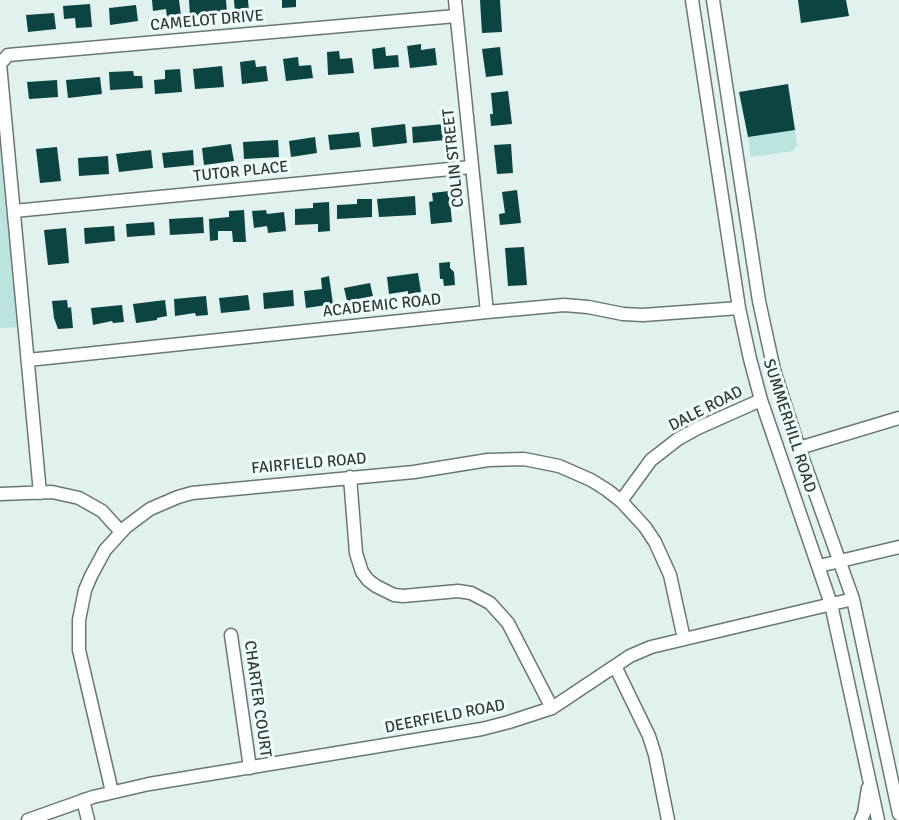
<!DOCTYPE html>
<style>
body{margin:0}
canvas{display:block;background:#e0f1ee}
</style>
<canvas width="899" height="820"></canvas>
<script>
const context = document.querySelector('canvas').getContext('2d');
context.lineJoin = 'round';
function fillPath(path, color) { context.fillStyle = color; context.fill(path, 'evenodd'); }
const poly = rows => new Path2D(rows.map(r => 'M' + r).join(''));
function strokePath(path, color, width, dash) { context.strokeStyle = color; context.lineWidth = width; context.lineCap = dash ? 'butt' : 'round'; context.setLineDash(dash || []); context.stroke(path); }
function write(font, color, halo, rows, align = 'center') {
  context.font = font + ' Signika,sans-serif'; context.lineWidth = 6; context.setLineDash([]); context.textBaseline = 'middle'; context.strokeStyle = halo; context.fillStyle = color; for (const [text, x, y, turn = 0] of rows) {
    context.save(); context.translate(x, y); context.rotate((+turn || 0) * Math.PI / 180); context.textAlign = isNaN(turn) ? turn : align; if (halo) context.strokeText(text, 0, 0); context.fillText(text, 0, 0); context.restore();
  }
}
fillPath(poly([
 [0,55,25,327,0,328],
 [795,130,797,145,793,151,751,157,748,137]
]), '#bbe4df');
fillPath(poly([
 [152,0,179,0,181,16,167,18,166,9,153,11],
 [189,0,226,0,227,13,190,16],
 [234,0,248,0,249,12,235,13],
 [282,0,296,0,296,7,282,8],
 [480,0,500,0,502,32,482,33],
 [798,0,846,0,849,16,801,23],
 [90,4,92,27,76,28,75,18,64,19,63,6],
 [136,5,138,21,110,25,109,8],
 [54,13,56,29,28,32,26,15],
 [421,44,421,50,435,48,437,65,410,68,407,46],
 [385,47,386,56,398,55,399,67,374,69,372,49],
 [500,47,503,75,486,77,482,49],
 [339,51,340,59,352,58,354,73,328,75,327,52],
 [298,57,299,66,311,65,313,78,286,81,283,59],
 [255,60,256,67,266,66,268,81,242,84,240,62],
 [222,66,224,87,195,89,193,69],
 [180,69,182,92,155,94,154,80,165,79,165,70],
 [133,71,134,76,142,76,143,88,110,90,109,72],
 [100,77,102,94,68,98,66,80],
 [57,80,58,97,29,99,27,82],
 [788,84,795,130,748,137,739,92],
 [508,91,512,124,491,126,490,114,493,114,491,93],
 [405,124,407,143,373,147,371,128],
 [444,124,445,140,413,143,412,127],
 [359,132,361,147,330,150,328,135],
 [315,137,317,153,291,157,289,141],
 [278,140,279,157,244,159,243,142],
 [231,144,234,161,204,165,202,148],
 [511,144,513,173,497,174,494,145],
 [57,147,61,181,40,183,36,149],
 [151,150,153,168,119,172,116,154],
 [193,150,194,165,164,168,162,153],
 [108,156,109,174,79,176,78,158],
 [517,190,521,223,500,225,499,214,505,213,502,192],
 [449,191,452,222,431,224,429,202,433,201,432,193],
 [415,196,416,215,379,217,377,199],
 [357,199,372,199,372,217,337,219,337,205,357,204],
 [329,202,330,231,318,232,318,224,295,225,295,209,313,208,313,203],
 [244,210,246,242,233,242,232,231,218,231,218,240,210,241,209,219,229,217,229,211],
 [266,210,267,214,284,212,286,231,268,233,267,226,254,228,252,211],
 [203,217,204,233,170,235,169,219],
 [154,222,155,235,127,237,126,224],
 [114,226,115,241,85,244,84,228],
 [66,228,69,263,48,265,44,230],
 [524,247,527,285,508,286,505,248],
 [450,262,450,268,454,272,455,285,444,286,443,279,440,279,439,263],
 [418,273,421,292,408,294,408,291,389,294,387,277],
 [329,276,333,304,306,308,304,291,322,289,321,278],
 [370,283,373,296,347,301,344,288],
 [293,290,294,306,264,309,263,293],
 [248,295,250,310,221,313,219,298],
 [206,296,208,315,196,316,195,313,175,316,174,299],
 [67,300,68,308,71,307,73,328,58,329,54,318,52,301],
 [165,300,167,316,157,318,157,320,136,323,133,304],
 [122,305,124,322,113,323,112,321,93,325,91,308]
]), '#0b4440');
const minor = poly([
 [455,0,487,312],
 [692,0,739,308,750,359,761,400,831,604,878,820],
 [713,0,759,301,774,370,799,448,853,599,899,814],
 [14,211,471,167],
 [28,360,487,312,564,305,588,307,623,314,643,315,739,308],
 [799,448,899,418],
 [350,477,356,553,362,572,368,580,376,586,394,595,403,596,458,591,471,593,490,603,508,623,552,708],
 [40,493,0,64,8,55,456,16],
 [0,494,52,492,79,498,102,511,121,532],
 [621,501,651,460,678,439,698,428,761,400],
 [819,566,899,547],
 [231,635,250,768],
 [615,666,649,736,655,755,668,820],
 [112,792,79,650,79,620,85,590,91,576,105,550,126,527,150,509,178,497,192,493,414,472,488,460,524,459,559,466,591,480,607,490,621,501,645,527,655,542,670,575,684,639],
 [83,800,88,820],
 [28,820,93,797,149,784,482,729,509,722,552,708,630,656,651,647,853,599],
 [861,820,864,813,868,788]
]);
strokePath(minor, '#697876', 15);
strokePath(minor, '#fff', 12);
write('16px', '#343a39', '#edfefc', [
 ["CAMELOT DRIVE",207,21,-5],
 ["COLIN STREET",454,158,-96],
 ["TUTOR PLACE",241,172,-6],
 ["ACADEMIC ROAD",382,306,-6],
 ["DALE ROAD",706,409,-27],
 ["SUMMERHILL ROAD",789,426,72],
 ["FAIRFIELD ROAD",309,464,-5],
 ["CHARTER COURT",257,699,82],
 ["DEERFIELD ROAD",445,717,-11]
]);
</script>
